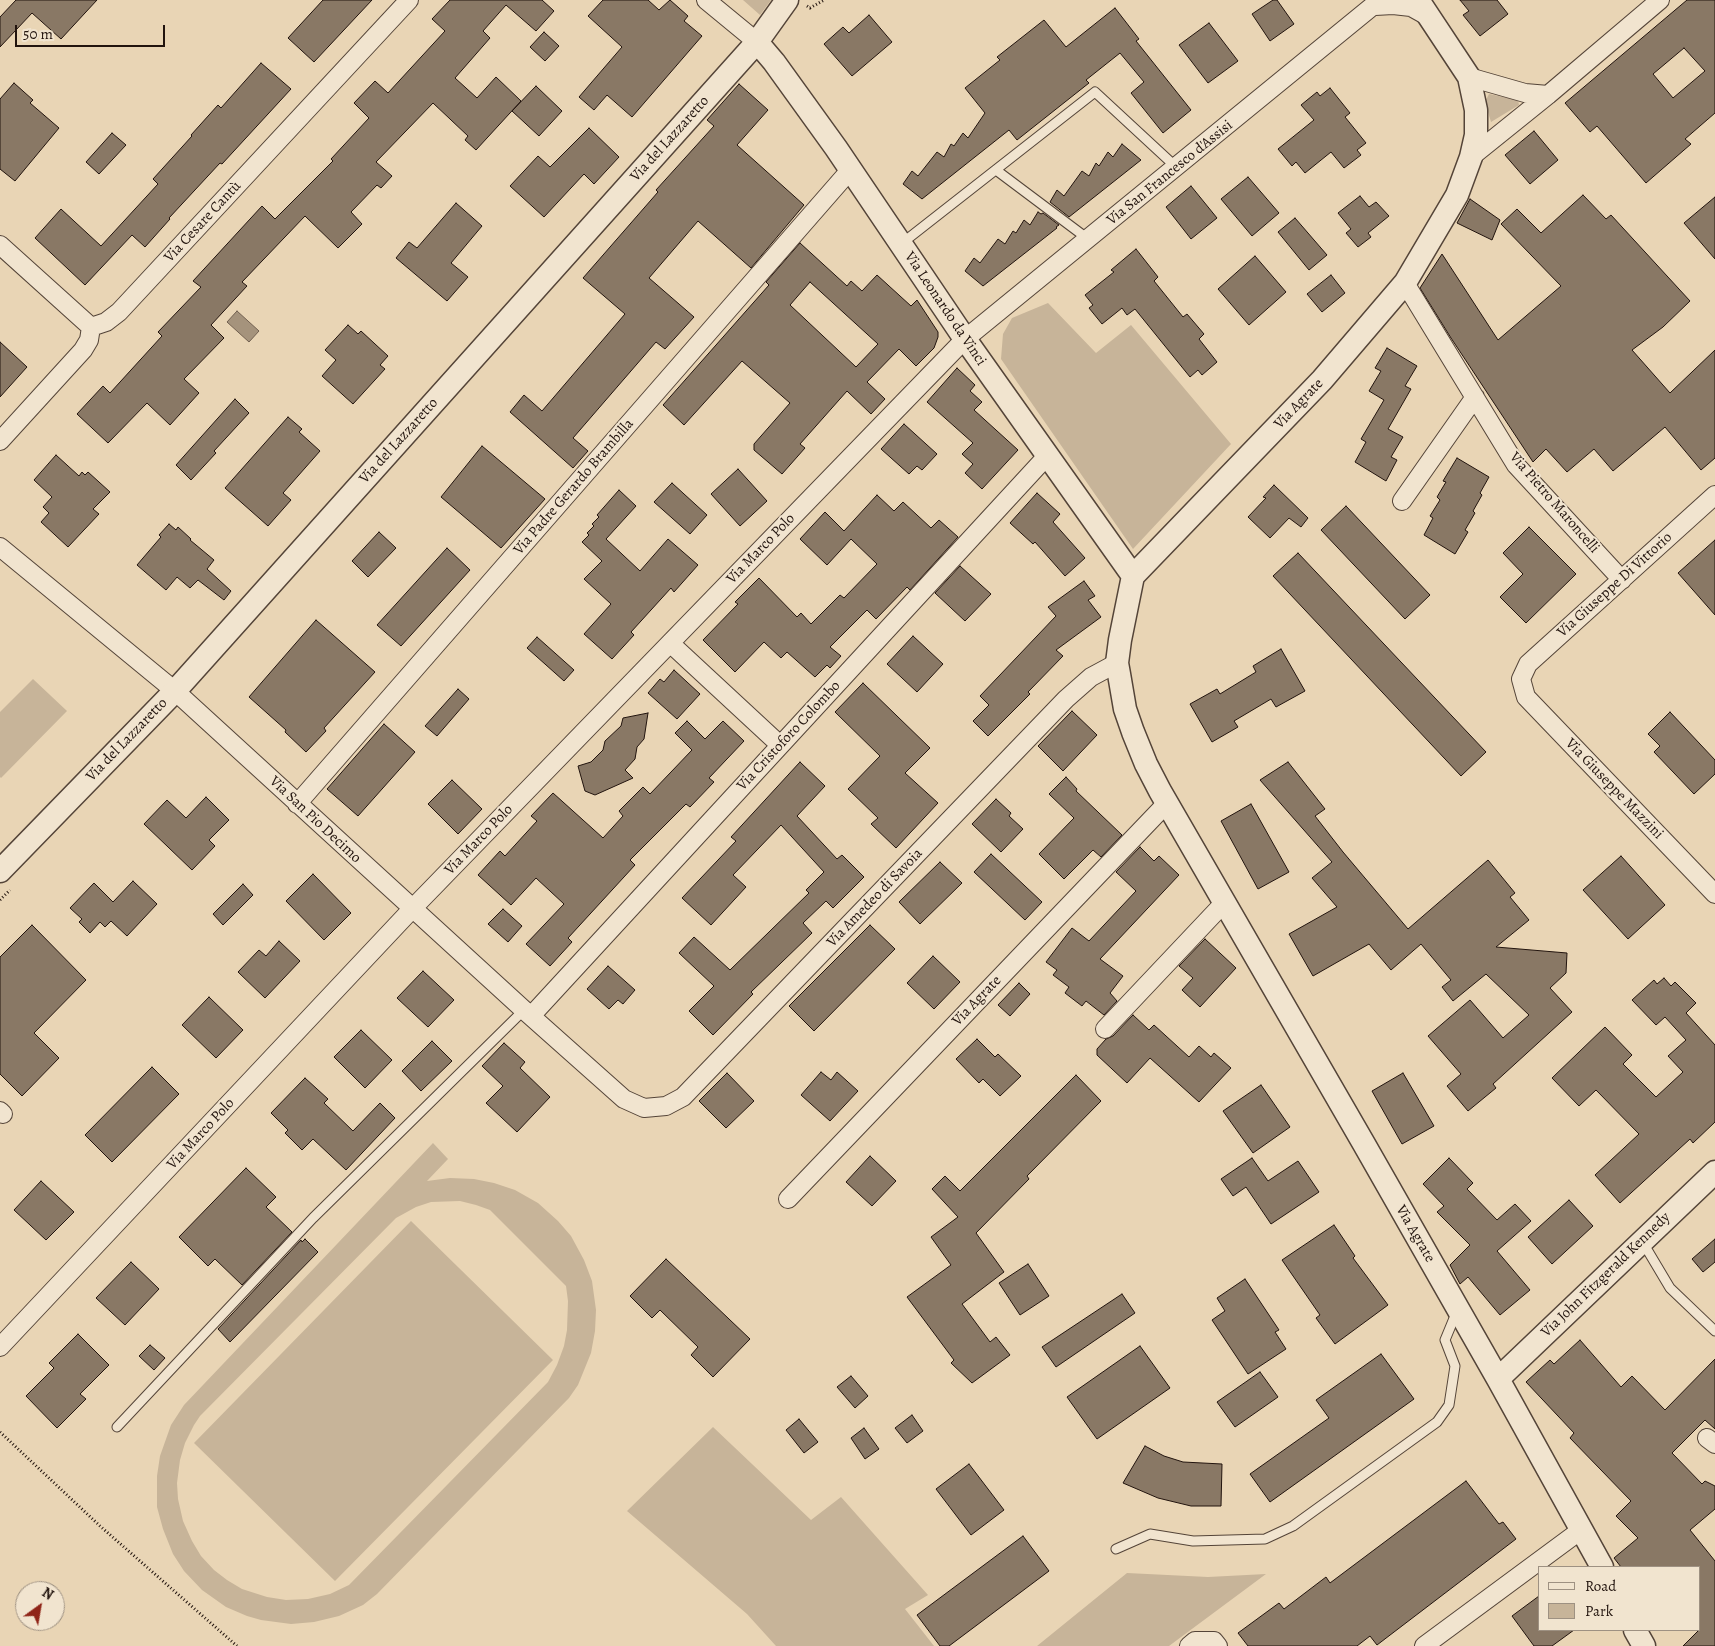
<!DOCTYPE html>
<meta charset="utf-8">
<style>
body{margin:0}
#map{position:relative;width:1715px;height:1646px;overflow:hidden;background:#e9d5b5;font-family:Alegreya,serif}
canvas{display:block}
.legend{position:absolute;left:1538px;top:1566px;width:162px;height:65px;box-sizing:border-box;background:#f1e4cf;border:1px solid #9e9182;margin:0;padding:6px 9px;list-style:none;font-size:15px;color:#22140e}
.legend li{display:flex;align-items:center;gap:10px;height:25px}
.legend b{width:25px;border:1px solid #9e9182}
.north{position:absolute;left:15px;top:1581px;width:50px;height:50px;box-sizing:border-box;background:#f1e4cf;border:1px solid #9e9182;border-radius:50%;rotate:32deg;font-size:14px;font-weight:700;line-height:20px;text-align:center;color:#22140e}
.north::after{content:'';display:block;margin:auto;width:18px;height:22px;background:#8f2418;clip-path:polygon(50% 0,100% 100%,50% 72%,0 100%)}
.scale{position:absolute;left:15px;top:25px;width:150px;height:22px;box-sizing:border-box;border:2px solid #22140e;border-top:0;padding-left:6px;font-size:15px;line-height:18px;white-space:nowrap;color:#22140e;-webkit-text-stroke:4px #f1e4cf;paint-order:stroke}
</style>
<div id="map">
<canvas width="1715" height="1646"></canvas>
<ul class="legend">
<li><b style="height:6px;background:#f1e4cf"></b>Road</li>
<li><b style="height:14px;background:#c7b499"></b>Park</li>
</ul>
<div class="north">N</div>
<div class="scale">50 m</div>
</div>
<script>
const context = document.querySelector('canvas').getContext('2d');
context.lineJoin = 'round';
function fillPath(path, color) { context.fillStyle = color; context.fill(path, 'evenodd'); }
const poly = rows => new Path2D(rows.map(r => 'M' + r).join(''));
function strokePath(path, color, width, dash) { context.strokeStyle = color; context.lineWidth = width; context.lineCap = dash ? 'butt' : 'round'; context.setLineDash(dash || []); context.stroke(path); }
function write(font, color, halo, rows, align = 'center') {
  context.font = font + ' Alegreya,serif'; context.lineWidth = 4; context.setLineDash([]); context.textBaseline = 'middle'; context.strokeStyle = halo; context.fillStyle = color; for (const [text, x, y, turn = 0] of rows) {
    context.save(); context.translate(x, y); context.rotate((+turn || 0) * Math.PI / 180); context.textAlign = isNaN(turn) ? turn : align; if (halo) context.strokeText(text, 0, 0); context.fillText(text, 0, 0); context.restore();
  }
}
fillPath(poly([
 [743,0,771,0,760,15],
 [1489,94,1518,100,1519,105,1491,122,1485,102],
 [1048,303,1096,353,1131,325,1231,444,1133,549,1001,359,1003,334,1012,318],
 [33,679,67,711,1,778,0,777,0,712],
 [433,1143,448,1159,427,1181,450,1178,474,1179,494,1183,515,1190,538,1203,558,1221,571,1236,584,1260,592,1281,596,1310,595,1331,591,1353,578,1385,569,1398,377,1594,363,1605,339,1616,314,1622,291,1624,261,1620,247,1616,226,1607,202,1590,184,1571,173,1554,163,1529,157,1507,157,1476,160,1456,171,1425,184,1405],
 [460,1201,476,1205,490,1210,566,1286,568,1301,567,1330,564,1346,557,1365,548,1382,349,1585,330,1594,308,1599,286,1600,267,1597,242,1589,227,1580,214,1570,201,1556,192,1541,183,1521,178,1499,177,1483,180,1460,185,1443,194,1425,200,1416,396,1218,416,1207,431,1202],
 [411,1221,553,1360,335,1581,194,1443],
 [713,1427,811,1520,841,1497,928,1595,905,1609,934,1646,776,1646,747,1614,627,1511],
 [1127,1573,1208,1577,1266,1574,1169,1646,1037,1646]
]), '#c7b499');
const water = poly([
 [237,311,259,331,249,342,227,322,237,311]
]);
fillPath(water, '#a5937c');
strokePath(water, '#716050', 1);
const building = poly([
 [16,0,97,0,61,39,32,13,0,47,0,17,16,0],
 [323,0,372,0,314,62,288,38,323,0],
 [450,0,542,0,554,11,536,31,506,5,483,31,490,38,455,78,477,98,496,77,521,101,476,150,465,140,468,136,433,103,376,162,392,176,381,188,377,185,351,212,362,224,338,248,305,216,242,282,247,286,211,325,224,338,184,379,199,393,170,425,147,403,108,443,77,414,103,386,110,393,162,336,158,332,201,287,193,281,262,206,275,219,333,161,331,159,369,118,354,103,375,81,388,93,445,31,432,19,450,0],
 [603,0,648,0,659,10,670,0,688,16,684,21,702,36,632,117,607,95,594,110,579,97,622,47,588,16,603,0],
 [1273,0,1277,0,1294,24,1270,41,1252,14,1273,0],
 [1460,0,1497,0,1508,14,1480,36,1463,15,1469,11,1460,0],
 [1687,0,1715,0,1715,113,1685,139,1691,144,1646,183,1597,126,1590,132,1565,103,1687,0],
 [1684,48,1705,71,1673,98,1653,74,1684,48],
 [1115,8,1139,39,1136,41,1191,110,1163,133,1131,93,1144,82,1120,53,1086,80,1089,83,1017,140,1009,130,922,199,903,184,912,171,918,176,937,152,944,157,951,144,954,146,963,133,968,138,985,113,965,88,1000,60,997,57,1044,20,1066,47,1115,8],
 [869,15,892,42,852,76,824,44,843,27,849,33,869,15],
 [1209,23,1238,61,1208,83,1179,45,1209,23],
 [544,32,559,46,545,61,530,47,544,32],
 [261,63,291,89,222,164,220,163,169,218,170,219,145,247,132,235,85,285,35,238,61,209,101,246,158,184,153,179,192,136,191,135,218,105,221,108,261,63],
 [14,83,33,100,30,103,59,128,15,181,0,169,0,99,14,83],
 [739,84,768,110,737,145,804,205,751,268,698,221,649,278,694,317,665,349,656,342,573,438,588,451,573,468,510,412,524,395,542,411,625,314,583,278,658,192,656,190,714,126,707,120,739,84],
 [536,86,562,111,539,136,512,111,536,86],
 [1330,88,1350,113,1345,117,1366,143,1357,150,1361,155,1344,168,1331,152,1305,173,1296,162,1292,166,1278,149,1314,120,1301,105,1317,92,1320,96,1330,88],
 [589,128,619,157,594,184,584,174,544,217,510,186,538,156,550,167,589,128],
 [1534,131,1558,160,1530,184,1505,155,1534,131],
 [112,133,126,145,99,174,86,162,112,133],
 [1122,144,1141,160,1069,217,1050,202,1057,190,1064,196,1082,171,1089,176,1096,163,1099,166,1108,152,1113,157,1122,144],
 [1248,177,1279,213,1252,236,1221,199,1248,177],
 [1191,186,1217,218,1191,239,1166,207,1191,186],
 [1583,195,1606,219,1611,215,1690,301,1663,327,1632,350,1670,393,1715,350,1715,458,1701,470,1665,427,1613,471,1594,449,1567,472,1546,449,1533,462,1451,338,1420,288,1442,254,1498,340,1561,286,1501,224,1517,209,1541,233,1583,195],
 [1360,196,1369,207,1376,202,1389,216,1368,233,1371,237,1358,247,1346,233,1351,229,1338,213,1360,196],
 [1715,197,1715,259,1684,223,1715,197],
 [1470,199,1500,220,1492,240,1457,223,1470,199],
 [456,203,482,226,451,263,468,277,447,301,396,258,409,242,417,248,456,203],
 [1038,212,1041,214,1043,213,1059,225,1056,227,1057,228,983,286,965,271,974,258,980,263,998,239,1005,244,1013,231,1016,233,1024,220,1030,225,1038,212],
 [1295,218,1327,255,1309,270,1278,232,1295,218],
 [800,243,847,286,851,281,862,291,877,275,911,306,917,300,938,332,938,337,934,348,916,366,899,349,867,382,885,399,871,414,847,391,800,444,805,448,782,474,754,450,754,444,790,403,742,361,684,425,663,405,769,285,766,282,800,243],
 [810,282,878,344,856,367,790,305,810,282],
 [1136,249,1158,277,1154,281,1183,317,1187,314,1204,334,1199,339,1217,362,1202,375,1198,370,1190,377,1135,309,1127,315,1122,308,1102,324,1089,308,1093,305,1085,295,1114,272,1111,270,1136,249],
 [1255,256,1286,292,1249,325,1218,289,1255,256],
 [1331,275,1345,293,1322,312,1307,294,1331,275],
 [348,325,358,334,361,331,388,356,380,365,385,369,353,404,322,376,336,360,325,350,348,325],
 [0,342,27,367,0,397,0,342],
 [1387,348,1417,366,1405,386,1411,389,1388,429,1403,437,1391,457,1397,460,1386,481,1355,462,1366,442,1361,439,1384,400,1369,391,1381,371,1375,368,1387,348],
 [957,368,975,385,970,391,982,402,974,410,1018,450,982,489,965,473,973,464,962,454,973,443,927,402,957,368],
 [235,399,249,413,214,451,216,453,191,480,176,465,235,399],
 [288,417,302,429,299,432,320,451,283,493,291,500,268,526,225,488,288,417],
 [904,424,937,454,922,470,917,466,909,474,881,449,904,424],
 [482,446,545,499,501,548,441,497,482,446],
 [56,455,79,476,82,472,85,475,88,472,110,492,93,509,99,514,68,547,41,522,49,513,43,507,52,497,34,480,56,455],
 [1457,458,1489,477,1480,493,1482,495,1473,511,1475,513,1465,530,1468,532,1455,554,1424,535,1433,518,1430,516,1440,500,1437,497,1446,482,1443,481,1457,458],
 [738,469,767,501,740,526,711,494,738,469],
 [672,483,707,515,690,534,654,502,672,483],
 [1274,485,1308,518,1301,527,1289,518,1270,538,1248,517,1266,498,1263,497,1274,485],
 [619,490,636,506,606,539,640,571,668,539,698,565,674,592,671,588,631,632,634,635,612,659,584,634,611,604,584,579,602,561,582,542,589,535,587,533,594,526,592,524,599,517,597,515,619,490],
 [1037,493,1060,514,1053,522,1085,558,1065,576,1035,542,1033,544,1010,523,1037,493],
 [877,495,894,511,903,502,931,528,939,520,958,537,910,590,907,587,876,619,867,610,830,647,841,656,830,668,827,665,815,677,787,652,781,658,764,642,735,672,703,640,738,604,735,602,759,578,797,617,801,613,811,624,840,595,844,598,877,564,851,539,827,565,800,539,825,512,844,531,877,495],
 [1346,506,1430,595,1405,619,1321,530,1346,506],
 [169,524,176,530,178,527,191,539,190,540,214,560,207,569,231,591,224,600,198,580,190,588,177,577,166,590,137,565,161,537,159,535,169,524],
 [1529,527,1576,574,1526,623,1500,597,1523,574,1503,553,1529,527],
 [379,532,396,548,368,577,352,561,379,532],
 [1715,540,1715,615,1678,573,1715,540],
 [447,548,470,570,401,646,377,625,447,548],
 [1298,553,1486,752,1461,776,1273,576,1298,553],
 [960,566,991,594,965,621,935,593,960,566],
 [1084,581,1095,596,1088,600,1101,617,1056,650,1063,656,1028,692,1030,694,988,736,973,721,989,705,980,696,1056,616,1048,607,1084,581],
 [316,620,375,672,324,728,326,731,306,752,285,732,286,730,249,697,316,620],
 [913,636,943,664,917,692,887,664,913,636],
 [537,637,574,670,564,681,527,648,537,637],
 [1281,649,1305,691,1276,707,1271,699,1234,721,1238,727,1212,742,1190,704,1217,689,1220,694,1256,672,1253,666,1281,649],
 [674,670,700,694,677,719,648,693,660,679,664,682,674,670],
 [863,683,930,748,905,773,938,803,896,848,871,824,878,818,848,789,880,756,835,712,863,683],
 [458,689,469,699,437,736,425,726,458,689],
 [1072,711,1097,735,1063,771,1038,746,1072,711],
 [1670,712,1715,760,1715,774,1694,794,1654,752,1660,746,1648,734,1670,712],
 [648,713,644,739,637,747,635,759,625,770,633,778,595,795,585,791,578,766,591,762,603,750,605,741,621,726,623,718,648,713],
 [687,721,705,739,723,721,744,741,709,778,714,782,690,807,686,804,630,860,635,865,568,938,572,942,550,966,526,944,564,904,536,878,511,905,478,875,500,851,505,856,537,821,531,816,553,793,603,838,623,816,619,811,643,787,650,794,692,750,675,733,687,721],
 [384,724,415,752,358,816,327,789,384,724],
 [800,762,825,786,797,816,837,859,842,855,864,877,833,908,826,901,803,923,812,933,751,992,753,994,713,1035,689,1011,714,986,679,953,694,937,730,970,809,893,806,890,824,872,781,825,733,875,746,887,711,925,682,898,736,841,731,837,800,762],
 [1288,762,1325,809,1315,816,1343,852,1408,929,1488,860,1515,893,1510,897,1529,920,1496,947,1567,953,1566,973,1550,988,1572,1012,1493,1084,1496,1088,1468,1111,1447,1086,1461,1074,1428,1036,1470,1000,1503,1038,1529,1015,1486,974,1453,1001,1442,987,1451,980,1421,944,1391,970,1369,944,1313,976,1289,934,1337,907,1312,878,1332,862,1260,780,1288,762],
 [1066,777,1077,789,1076,791,1122,835,1101,857,1093,850,1064,879,1039,854,1074,818,1049,794,1066,777],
 [452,780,482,809,458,834,428,804,452,780],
 [206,797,229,820,209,840,215,846,192,870,144,824,167,800,186,818,206,797],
 [996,799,1011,813,1009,816,1023,829,1001,852,972,824,996,799],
 [1251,804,1289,872,1258,889,1221,821,1251,804],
 [1140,847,1154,861,1159,856,1179,875,1100,959,1123,976,1110,993,1117,1001,1104,1015,1086,1001,1082,1006,1065,993,1069,987,1053,975,1057,970,1046,962,1072,928,1089,941,1136,891,1116,872,1140,847],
 [991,854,1042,902,1025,920,974,872,991,854],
 [1621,856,1665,905,1628,939,1583,890,1621,856],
 [940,862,962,883,920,924,899,902,940,862],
 [313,874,351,913,324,940,286,901,313,874],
 [133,881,157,904,127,936,111,921,105,927,100,922,90,933,79,922,82,919,70,908,94,883,113,902,133,881],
 [243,884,253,895,223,925,213,914,243,884],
 [503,909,522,926,508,942,488,924,503,909],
 [32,925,86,980,34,1033,59,1058,22,1096,0,1074,0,957,32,925],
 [870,925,895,949,814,1031,789,1006,870,925],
 [1205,939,1236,968,1200,1007,1182,990,1193,978,1179,966,1205,939],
 [279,941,300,961,265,998,238,972,259,950,266,956,279,941],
 [933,956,960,982,934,1009,907,983,933,956],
 [608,966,635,990,623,1004,618,1000,609,1009,587,989,608,966],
 [423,971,454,1000,428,1027,397,998,423,971],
 [1664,978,1671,986,1675,982,1696,1003,1686,1013,1715,1045,1715,1122,1693,1143,1690,1139,1620,1203,1595,1175,1639,1134,1596,1090,1579,1106,1552,1078,1605,1027,1632,1055,1623,1064,1656,1097,1683,1072,1668,1056,1686,1040,1665,1017,1656,1025,1632,1000,1654,980,1657,984,1664,978],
 [1019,983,1030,994,1010,1016,998,1005,1019,983],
 [209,997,243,1030,216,1058,182,1025,209,997],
 [1133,1015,1149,1030,1154,1025,1189,1057,1199,1046,1211,1057,1214,1053,1231,1068,1199,1102,1150,1058,1127,1083,1097,1055,1097,1049,1106,1039,1113,1036,1133,1015],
 [361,1030,392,1060,365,1088,334,1057,361,1030],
 [977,1039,995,1057,998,1054,1021,1076,1000,1096,983,1079,979,1083,956,1059,977,1039],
 [432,1041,452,1061,421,1091,402,1071,432,1041],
 [504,1043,525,1062,520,1068,550,1097,517,1132,486,1103,503,1086,482,1066,504,1043],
 [152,1067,179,1094,112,1162,85,1135,152,1067],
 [821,1072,831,1080,837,1072,858,1091,830,1121,801,1095,821,1072],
 [727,1073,754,1101,726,1128,699,1101,727,1073],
 [1403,1073,1434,1126,1402,1144,1372,1091,1403,1073],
 [1076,1075,1101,1101,1027,1176,1029,1179,976,1233,1004,1272,962,1304,990,1342,996,1337,1010,1355,972,1383,951,1363,954,1360,907,1297,951,1265,931,1237,958,1217,932,1189,945,1176,960,1191,1076,1075],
 [305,1078,328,1099,324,1103,353,1131,380,1103,395,1118,346,1170,313,1139,302,1150,285,1133,288,1130,271,1113,305,1078],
 [1261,1085,1290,1127,1253,1153,1223,1111,1261,1085],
 [870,1156,896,1181,872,1206,846,1182,870,1156],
 [1252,1158,1268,1181,1298,1161,1319,1192,1271,1224,1246,1187,1233,1196,1221,1179,1252,1158],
 [1449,1158,1473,1183,1467,1189,1497,1220,1515,1204,1531,1221,1497,1251,1530,1290,1500,1315,1468,1277,1460,1284,1450,1265,1470,1245,1437,1212,1444,1206,1423,1184,1449,1158],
 [246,1168,276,1197,266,1207,292,1232,242,1285,215,1259,208,1266,179,1237,246,1168],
 [41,1181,74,1212,46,1240,14,1210,41,1181],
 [1569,1200,1593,1226,1552,1264,1528,1237,1569,1200],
 [1334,1225,1355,1256,1353,1258,1388,1305,1335,1344,1316,1318,1320,1315,1282,1260,1334,1225],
 [305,1239,318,1252,230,1342,218,1329,301,1240,302,1242,305,1239],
 [1715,1239,1715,1262,1703,1272,1692,1259,1715,1239],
 [666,1259,750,1339,713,1377,691,1355,698,1347,660,1310,652,1318,630,1296,666,1259],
 [131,1262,159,1289,125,1325,96,1298,131,1262],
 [1028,1264,1049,1296,1020,1315,999,1283,1028,1264],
 [1245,1279,1279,1330,1275,1332,1286,1349,1248,1374,1212,1320,1225,1311,1217,1298,1245,1279],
 [1122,1294,1135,1313,1056,1367,1042,1347,1122,1294],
 [78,1334,109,1365,80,1394,86,1399,57,1428,26,1396,54,1368,49,1363,78,1334],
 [1580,1340,1621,1387,1632,1376,1665,1410,1715,1359,1715,1429,1705,1420,1672,1453,1702,1484,1705,1481,1715,1486,1715,1509,1690,1530,1715,1561,1715,1646,1683,1646,1699,1630,1699,1567,1621,1567,1614,1558,1638,1538,1616,1516,1631,1501,1570,1438,1574,1433,1526,1382,1550,1360,1554,1364,1580,1340],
 [150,1345,165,1358,154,1370,139,1356,150,1345],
 [1140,1346,1170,1388,1097,1439,1067,1397,1140,1346],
 [1381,1354,1414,1399,1270,1502,1250,1474,1329,1418,1316,1400,1381,1354],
 [1260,1372,1278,1397,1235,1427,1217,1402,1260,1372],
 [851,1376,868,1396,855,1408,837,1387,851,1376],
 [912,1415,923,1431,907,1443,895,1428,912,1415],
 [799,1419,818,1442,804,1453,786,1430,799,1419],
 [864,1428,879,1449,865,1459,851,1438,864,1428],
 [1145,1446,1164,1456,1183,1462,1222,1464,1221,1506,1191,1506,1158,1498,1123,1483,1145,1446],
 [969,1464,1004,1510,971,1535,936,1489,969,1464],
 [1466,1481,1499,1524,1503,1522,1516,1539,1377,1645,1370,1636,1357,1646,1248,1646,1238,1633,1279,1603,1284,1609,1326,1577,1330,1583,1466,1481],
 [1023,1536,1049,1571,949,1646,940,1646,917,1615,1023,1536],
 [1539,1596,1539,1630,1574,1630,1552,1646,1534,1646,1512,1616,1539,1596]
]);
fillPath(building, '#897865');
strokePath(building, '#22140e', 1);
const service = poly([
 [996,170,1088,239],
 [901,244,1095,92,1176,167],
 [1642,1241,1670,1288,1715,1331],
 [117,1427,313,1218,524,1010],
 [1116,1549,1150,1534,1193,1541,1265,1539,1293,1526,1437,1422,1449,1405,1455,1366,1445,1340,1457,1311]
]);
const minor = poly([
 [706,0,757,42],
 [1375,6,1393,5,1411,7,1429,17],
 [1469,77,1525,93,1548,95],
 [1471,157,1548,95,1660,0],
 [0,245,91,327],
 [1405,283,1516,465,1622,580],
 [91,327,106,322,119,312,409,0],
 [0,441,83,350,89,340,91,327],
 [1715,495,1528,664,1521,679,1526,697,1715,894],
 [1402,501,1475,397],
 [0,547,175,691,524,1010,624,1099,644,1108,666,1106,683,1097,1066,699,1091,677,1117,663],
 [670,643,780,745],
 [297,804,851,169],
 [531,1016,1047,456],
 [1105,1029,1224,903],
 [0,1111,3,1114],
 [788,1199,1167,803],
 [0,1347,412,909,965,339,1380,0],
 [1707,1438,1715,1444],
 [1189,1646,1195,1641,1214,1641,1218,1646],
 [1424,1646,1581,1530]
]);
const tertiary = poly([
 [1418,0,1469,77,1476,110,1476,135,1471,157,1457,195,1405,283,1322,380,1133,576,1120,640,1117,663,1119,674,1125,709,1133,732,1146,764,1160,791,1364,1144,1498,1379,1602,1567],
 [757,42,774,62,836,148,965,339,1133,576],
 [0,871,175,691,757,42,787,0],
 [1498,1379,1715,1172],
 [1635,1630,1644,1646]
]);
strokePath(service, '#544438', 11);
strokePath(minor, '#544438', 20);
strokePath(tertiary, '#544438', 25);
strokePath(poly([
 [807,6,810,8,824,0],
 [0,900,10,890],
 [0,1432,100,1526,237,1646]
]), '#22140e', 3, [1, 2.5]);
strokePath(service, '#f1e4cf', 9);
strokePath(minor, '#f1e4cf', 18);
strokePath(tertiary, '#f1e4cf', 22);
write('15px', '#22140e', '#f1e4cf', [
 ["Via del Lazzaretto",670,139,-48],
 ["Via San Francesco d'Assisi",1170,173,-39],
 ["Via Cesare Cantù",203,222,-47],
 ["Via Leonardo da Vinci",945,309,56],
 ["Via Agrate",1299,404,-46],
 ["Via del Lazzaretto",399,441,-48],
 ["Via Padre Gerardo Brambilla",574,487,-49],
 ["Via Pietro Maroncelli",1554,503,49],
 ["Via Marco Polo",761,549,-46],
 ["Via Giuseppe Di Vittorio",1615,585,-42],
 ["Via Cristoforo Colombo",789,736,-47],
 ["Via del Lazzaretto",127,740,-46],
 ["Via Giuseppe Mazzini",1614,789,46],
 ["Via San Pio Decimo",315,820,43],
 ["Via Marco Polo",479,840,-46],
 ["Via Amedeo di Savoia",875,898,-46],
 ["Via Agrate",977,1001,-46],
 ["Via Marco Polo",201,1134,-47],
 ["Via Agrate",1415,1234,60],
 ["Via John Fitzgerald Kennedy",1606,1275,-44]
]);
</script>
